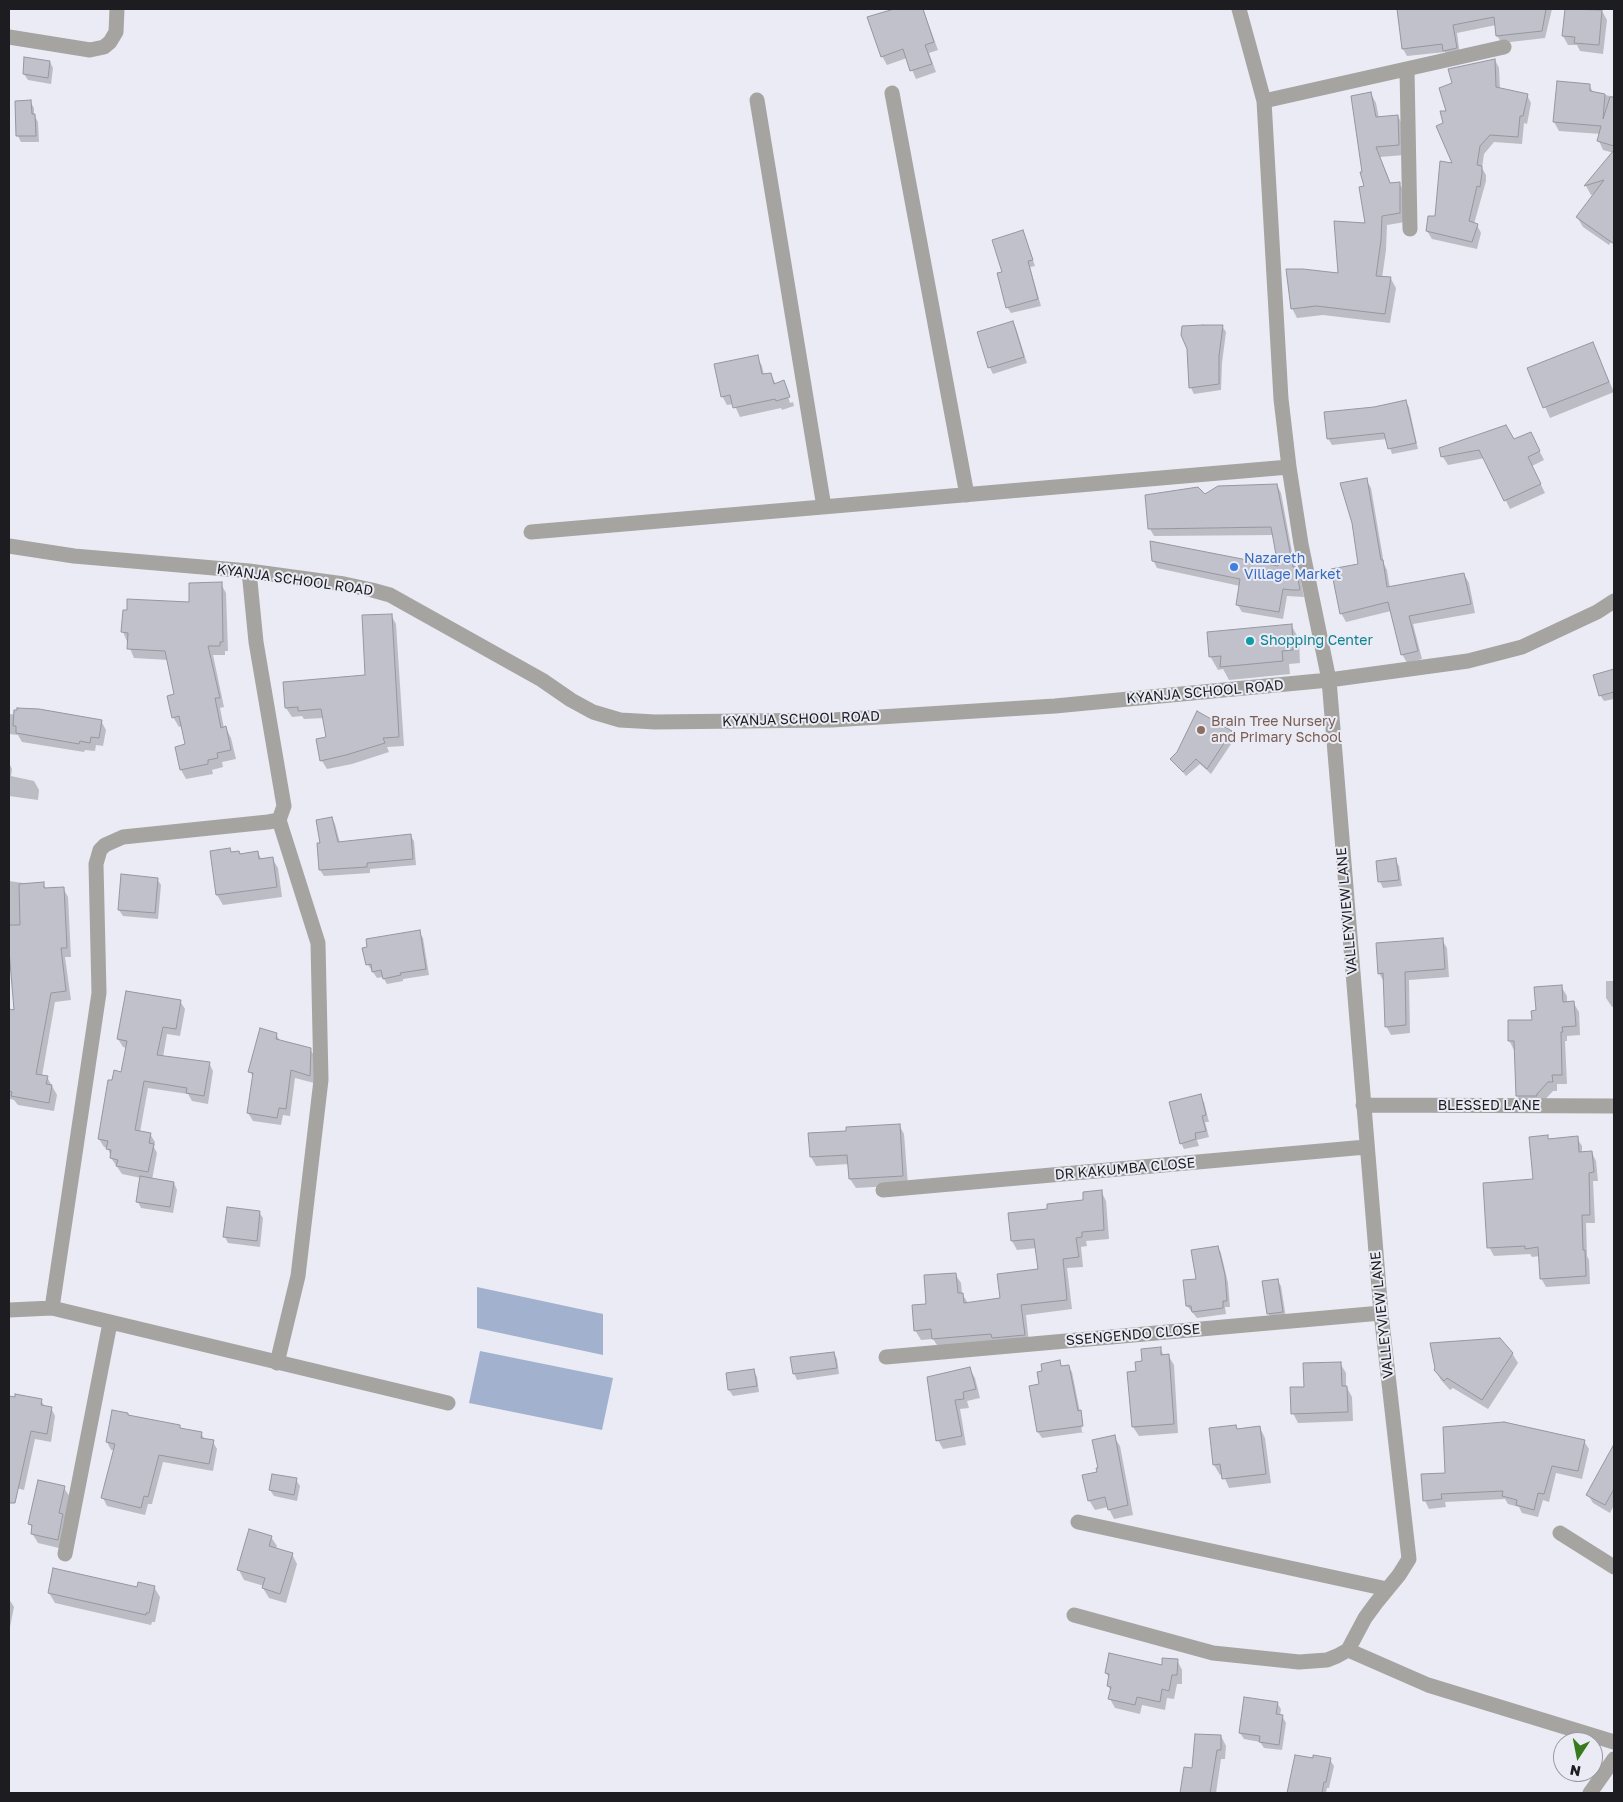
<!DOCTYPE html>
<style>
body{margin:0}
#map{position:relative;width:1623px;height:1802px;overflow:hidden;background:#ebebf5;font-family:"Golos Text",sans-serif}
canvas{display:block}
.frame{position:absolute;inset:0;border:10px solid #1d1d21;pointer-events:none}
.north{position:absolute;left:1553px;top:1732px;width:50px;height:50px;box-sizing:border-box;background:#ebebf5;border:1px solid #9999a0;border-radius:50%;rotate:191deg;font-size:14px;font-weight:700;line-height:20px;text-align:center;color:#1d1d21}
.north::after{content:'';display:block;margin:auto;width:18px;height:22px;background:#377b1d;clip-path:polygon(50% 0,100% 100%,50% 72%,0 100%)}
</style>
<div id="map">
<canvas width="1623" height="1802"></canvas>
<div class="frame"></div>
<div class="north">N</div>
</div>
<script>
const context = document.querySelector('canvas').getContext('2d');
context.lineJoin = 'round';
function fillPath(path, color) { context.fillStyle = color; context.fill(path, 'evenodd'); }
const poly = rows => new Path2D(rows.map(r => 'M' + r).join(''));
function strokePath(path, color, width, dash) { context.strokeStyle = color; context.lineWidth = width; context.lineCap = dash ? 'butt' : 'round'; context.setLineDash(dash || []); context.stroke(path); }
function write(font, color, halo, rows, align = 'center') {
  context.font = font + ' "Golos Text",sans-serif'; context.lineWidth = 4; context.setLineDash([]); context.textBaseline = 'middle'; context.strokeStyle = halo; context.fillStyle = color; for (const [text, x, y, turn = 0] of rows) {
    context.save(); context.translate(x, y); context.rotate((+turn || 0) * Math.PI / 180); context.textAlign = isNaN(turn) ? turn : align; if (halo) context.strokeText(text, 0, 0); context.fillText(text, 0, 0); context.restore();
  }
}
fillPath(poly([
 [477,1287,603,1314,603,1355,477,1328],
 [480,1351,613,1378,602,1430,469,1403]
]), '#a2b1cd');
fillPath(poly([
 [890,9,923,9,938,50,929,53,936,72,916,79,907,58,887,65,882,56],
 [1398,9,1552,9,1545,38,1502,43,1497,36,1496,25,1457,33,1460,55,1448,58,1445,52,1407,56,1403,49],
 [1566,9,1602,11,1607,20,1603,54,1580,51,1577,45,1568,45,1563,36],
 [1495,60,1499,68,1500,89,1527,95,1531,103,1527,124,1524,123,1522,144,1494,142,1484,154,1482,168,1486,175,1486,181,1474,224,1477,225,1481,233,1477,249,1432,239,1427,231,1436,218,1454,165,1444,124,1453,84],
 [50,62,53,68,51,84,28,80,24,74],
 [1559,83,1589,85,1593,92,1614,97,1614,153,1603,150,1599,141,1601,134,1559,131,1554,122],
 [1371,94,1376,103,1379,118,1398,116,1403,126,1404,155,1380,157,1391,184,1399,183,1405,193,1405,222,1387,225,1386,250,1382,278,1391,279,1396,288,1390,323,1323,315,1297,318,1292,308,1339,274,1367,224,1366,187,1363,173],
 [30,101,34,108,34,115,38,122,39,142,21,142,18,136],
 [1610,157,1614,160,1614,237,1609,245,1583,227,1577,217,1595,194,1591,195,1586,186],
 [1023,231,1035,266,1030,267,1041,306,1011,313,1007,307,1004,272],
 [1013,322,1016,328,1027,363,993,374,990,368,979,332],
 [1222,326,1226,332,1222,363,1221,390,1194,394,1191,388],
 [1592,343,1614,392,1550,418,1528,369],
 [757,357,762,366,764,375,770,374,776,384,783,382,788,390,786,390,790,403,793,402,794,406,782,410,781,408,740,417,734,404,727,405,722,396],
 [1405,401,1409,407,1418,449,1392,454,1387,439,1332,445,1328,438,1374,408],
 [1514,441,1535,442,1544,460,1532,466,1545,493,1510,509,1485,458,1448,465,1443,457],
 [1366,479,1371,488,1384,564,1387,570,1390,588,1464,574,1469,583,1475,613,1413,624,1422,659,1407,663,1402,654,1391,611,1346,622,1341,613,1359,565],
 [1277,485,1281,493,1295,568,1300,576,1304,597,1287,596,1283,619,1242,612,1237,604,1240,586,1157,568,1153,560,1280,567,1274,535,1154,536,1150,529,1205,496],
 [221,584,226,593,228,651,225,651,225,655,213,655,224,707,220,708,224,728,226,728,231,738,236,759,222,762,223,767,212,770,213,774,186,779,181,770,187,745,183,726,179,727,173,717,176,695,168,660,134,658,123,632,190,604],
 [391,615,396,624,404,746,387,747,389,752,352,764,327,769,322,761,317,740,327,738,324,718,304,719,302,716,292,717,286,708,366,677],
 [1291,625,1299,639,1300,663,1289,664,1290,674,1229,680,1223,669,1218,670,1210,656],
 [1614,670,1614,699,1604,701,1600,695,1595,676],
 [1198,713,1232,732,1235,738,1211,774,1200,764,1186,776,1172,759,1178,753],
 [9,714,101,721,106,730,103,746,96,745,95,751,85,750,84,752,22,742,18,735,9,734],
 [9,763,12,769,11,776,34,781,39,790,38,800,9,796],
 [332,818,335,824,340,843,410,835,414,841,416,865,370,869,370,873,324,876,320,870,322,844],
 [229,849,232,854,240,855,258,853,262,860,272,858,278,868,282,897,223,905,217,895,211,852],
 [1395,860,1399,866,1402,886,1383,888,1380,882,1377,862],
 [157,879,161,885,158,919,123,916,119,910],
 [9,881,30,884,43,883,46,889,63,888,68,897,71,957,65,957,71,1000,55,1002,42,1076,47,1077,57,1095,54,1111,18,1105,14,1100,10,1099,9,1097,9,1010,15,1011,10,955,9,952],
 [419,932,423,938,429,975,403,979,403,981,387,984,383,977,377,978,368,965],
 [1442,940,1447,948,1449,977,1409,980,1410,1033,1391,1035,1386,1026,1384,982,1379,973],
 [1606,981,1614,981,1614,1007,1612,1007,1606,998],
 [1561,986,1567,996,1567,1003,1573,1002,1579,1012,1580,1035,1567,1036,1567,1041,1565,1041,1567,1084,1557,1084,1557,1091,1553,1091,1542,1103,1522,1105,1517,1096,1514,1050,1509,1040,1533,1022,1538,1012],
 [180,1001,185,1009,180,1036,167,1034,163,1057,209,1063,213,1071,208,1104,192,1101,188,1094,148,1088,140,1132,150,1134,155,1142,154,1147,157,1153,152,1180,174,1183,177,1190,173,1213,141,1208,138,1202,141,1178,122,1174,111,1158,108,1148,104,1147,99,1139,113,1082,122,1073,127,1048,123,1047,118,1039],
 [276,1034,281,1042,310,1049,315,1057,314,1083,295,1078,290,1116,283,1115,281,1125,253,1121,248,1113,254,1078,250,1072],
 [1200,1096,1204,1102,1209,1122,1205,1122,1209,1137,1197,1140,1199,1146,1184,1149,1181,1143],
 [899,1125,904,1134,908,1185,856,1188,850,1179,849,1164,816,1166,811,1157,847,1132],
 [1547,1137,1549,1140,1577,1138,1582,1146,1582,1153,1592,1153,1596,1161,1598,1181,1593,1181,1595,1223,1586,1223,1587,1256,1589,1260,1590,1284,1546,1287,1541,1278,1540,1256,1532,1257,1530,1254,1494,1256,1489,1247,1534,1180],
 [1101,1191,1106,1201,1109,1239,1086,1241,1087,1246,1081,1247,1083,1267,1067,1268,1072,1309,1026,1315,1029,1344,939,1348,933,1339,921,1340,915,1330,927,1305,955,1274,961,1283,962,1294,968,1303,1001,1299,1039,1270,1037,1248,1017,1250,1012,1241,1009,1214,1049,1210,1085,1201],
 [259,1212,263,1218,260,1247,228,1243,225,1237],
 [1218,1247,1221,1253,1228,1283,1230,1307,1225,1307,1226,1314,1197,1318,1187,1306,1184,1281,1197,1280],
 [1277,1280,1281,1286,1286,1318,1272,1320,1268,1313],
 [1160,1348,1164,1356,1168,1355,1174,1365,1178,1433,1139,1436,1133,1427,1137,1372,1144,1362],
 [834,1353,837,1359,839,1374,797,1380,794,1373],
 [1512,1353,1518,1363,1488,1409,1453,1388,1450,1390,1441,1380,1435,1370],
 [1059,1362,1062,1367,1068,1366,1072,1372,1080,1412,1082,1433,1085,1432,1083,1416,1085,1432,1042,1438,1038,1432,1041,1385,1044,1372],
 [1340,1363,1346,1373,1346,1386,1352,1397,1353,1421,1298,1423,1293,1413,1305,1388],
 [970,1369,975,1378,980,1398,967,1401,969,1408,960,1409,966,1445,943,1449,938,1440,928,1378],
 [754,1371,757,1377,759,1392,733,1396,729,1390],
 [9,1398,41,1400,45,1407,51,1408,55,1416,51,1442,35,1439,24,1490,13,1487,9,1505],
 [127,1414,129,1416,179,1426,182,1430,201,1433,205,1440,213,1442,217,1449,213,1471,163,1462,152,1504,148,1504,145,1515,107,1506,103,1498,115,1450,111,1450,107,1442],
 [1235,1426,1238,1430,1260,1428,1265,1438,1271,1483,1229,1488,1223,1474,1220,1475,1214,1465,1210,1429],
 [1114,1437,1120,1446,1133,1515,1114,1519,1108,1507,1095,1510,1089,1500,1098,1473],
 [1584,1441,1589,1449,1582,1479,1556,1473,1549,1502,1543,1500,1538,1517,1522,1513,1519,1507,1508,1504,1505,1499,1445,1502,1446,1507,1429,1509,1425,1501,1446,1474],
 [1609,1455,1614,1458,1614,1505,1610,1513,1593,1503,1588,1495],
 [296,1480,300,1486,297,1501,274,1496,270,1490],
 [64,1488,70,1497,63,1549,38,1543,32,1533,33,1530,30,1524],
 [271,1537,277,1546,276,1549,292,1554,297,1564,286,1603,269,1598,263,1588,264,1586,244,1580,239,1570],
 [154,1587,160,1597,155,1622,152,1622,151,1625,55,1603,49,1593],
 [9,1599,14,1607,10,1627,9,1627],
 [1177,1660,1182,1670,1182,1684,1177,1684,1174,1699,1167,1698,1165,1710,1142,1705,1140,1714,1115,1708,1110,1699,1111,1691,1108,1686,1110,1679,1106,1673,1163,1666],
 [1277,1703,1281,1709,1280,1716,1282,1716,1286,1723,1282,1750,1264,1748,1260,1742,1244,1739,1240,1733],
 [1221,1736,1226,1746,1225,1759,1221,1759,1216,1793,1181,1793,1185,1768,1194,1769],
 [1296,1756,1330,1760,1334,1766,1329,1788,1327,1788,1326,1793,1289,1793]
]), '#0003');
const building = poly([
 [894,9,923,9,934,42,925,45,932,64,910,71,903,49,881,57,867,17,894,9],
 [1397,9,1546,9,1542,31,1496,36,1494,17,1453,25,1457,48,1443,51,1442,44,1402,49,1397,9],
 [1565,9,1602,10,1599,45,1574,43,1575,37,1562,36,1565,9],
 [24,57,50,61,48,78,23,74,24,57],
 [1495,59,1496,87,1528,94,1523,116,1520,116,1518,137,1490,135,1480,146,1477,165,1482,166,1482,173,1480,187,1477,186,1469,221,1478,224,1472,242,1426,231,1428,216,1435,216,1440,161,1452,163,1436,126,1443,123,1440,111,1446,111,1439,88,1452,83,1448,69,1495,59],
 [1557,81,1590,84,1590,91,1605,94,1603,119,1610,97,1614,97,1614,146,1597,141,1601,126,1553,122,1557,81],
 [1371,92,1376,117,1398,115,1399,145,1376,147,1390,183,1400,182,1400,213,1382,216,1381,240,1376,276,1391,277,1385,314,1316,306,1291,309,1286,269,1303,269,1338,273,1334,221,1365,223,1359,187,1364,186,1360,172,1362,172,1351,96,1371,92],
 [31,100,32,114,35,114,36,136,16,136,15,101,31,100],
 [1614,150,1614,244,1576,217,1604,180,1584,186,1614,150],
 [1023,230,1033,260,1028,261,1038,299,1006,308,997,273,1002,272,992,240,1023,230],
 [1013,321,1024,357,988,368,977,332,1013,321],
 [1203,325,1223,325,1219,356,1219,384,1189,388,1187,349,1181,335,1182,326,1203,325],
 [1593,342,1609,382,1543,408,1527,368,1593,342],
 [758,355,762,374,771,373,774,384,784,380,790,397,776,401,775,399,733,408,730,395,721,397,714,364,758,355],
 [1406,400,1416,443,1388,449,1384,433,1327,439,1324,412,1374,407,1406,400],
 [1506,425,1514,439,1531,432,1540,451,1528,457,1541,484,1504,501,1479,450,1441,457,1439,448,1506,425],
 [1367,478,1381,560,1383,560,1387,587,1464,573,1471,604,1409,616,1418,651,1401,655,1388,602,1340,614,1331,569,1358,564,1352,523,1340,483,1367,478],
 [1277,484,1293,567,1296,567,1300,590,1292,590,1283,589,1279,612,1236,605,1240,579,1152,561,1150,541,1278,566,1271,527,1148,529,1145,495,1198,487,1205,494,1218,486,1277,484],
 [222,582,223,642,220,642,220,646,208,646,220,698,215,698,221,728,226,726,231,750,217,753,218,758,208,760,208,764,180,770,175,747,185,744,179,716,172,718,167,696,174,694,165,651,127,649,128,633,121,632,123,610,127,610,127,599,189,602,189,583,222,582],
 [392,614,399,737,383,738,385,743,346,755,320,761,316,739,326,737,321,709,298,711,298,707,285,708,283,682,365,675,362,615,392,614],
 [1292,624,1293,650,1282,651,1283,661,1220,667,1221,656,1209,657,1207,632,1292,624],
 [1614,669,1614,692,1599,696,1593,675,1614,669],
 [17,708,39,709,102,720,99,738,91,737,90,743,80,741,79,744,16,733,16,726,13,726,14,710,17,710,17,708],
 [1197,711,1232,731,1207,769,1196,759,1183,772,1170,759,1177,752,1197,711],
 [332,817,338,842,411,834,413,859,367,863,367,867,319,870,317,843,320,843,316,820,332,817],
 [230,848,231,852,239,851,240,854,258,851,259,859,273,857,277,887,216,895,210,851,230,848],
 [1396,858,1399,880,1378,882,1376,861,1396,858],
 [121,874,158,878,155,913,118,910,121,874],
 [44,882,44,888,64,887,67,948,61,948,66,991,51,993,36,1074,48,1076,46,1084,52,1085,49,1103,11,1096,12,1092,9,1091,9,1009,14,1010,9,950,9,925,20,925,19,884,44,882],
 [420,930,426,969,400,973,401,975,383,979,381,970,372,972,371,964,366,965,362,948,367,947,366,939,420,930],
 [1443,938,1445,969,1405,972,1406,1025,1385,1027,1383,973,1378,974,1376,943,1443,938],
 [1562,985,1563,1002,1574,1001,1576,1026,1562,1027,1563,1032,1561,1032,1562,1075,1552,1075,1553,1082,1548,1082,1537,1094,1537,1096,1516,1096,1514,1041,1508,1041,1508,1020,1532,1020,1531,1011,1536,1010,1534,987,1562,985],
 [126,991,181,1000,176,1029,163,1027,157,1055,210,1062,204,1096,186,1093,187,1088,144,1081,135,1130,151,1133,149,1143,154,1144,148,1172,116,1166,118,1160,110,1158,111,1150,106,1149,108,1141,98,1139,108,1080,112,1080,114,1070,121,1072,127,1041,117,1039,126,991],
 [260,1028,277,1033,276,1039,311,1048,310,1076,291,1070,286,1109,279,1108,277,1118,247,1113,253,1073,248,1072,260,1028],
 [1201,1094,1206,1115,1202,1116,1206,1131,1195,1133,1196,1139,1180,1144,1169,1102,1201,1094],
 [900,1124,903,1176,849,1179,847,1155,810,1157,808,1133,846,1131,846,1127,900,1124],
 [1548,1135,1548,1139,1578,1136,1579,1152,1592,1151,1594,1172,1589,1173,1590,1215,1582,1215,1583,1250,1585,1250,1586,1276,1540,1279,1538,1247,1525,1249,1525,1246,1487,1248,1483,1183,1533,1179,1529,1137,1548,1135],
 [140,1176,174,1182,170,1207,136,1202,140,1176],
 [1102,1190,1104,1230,1082,1232,1082,1237,1076,1238,1079,1257,1063,1259,1067,1300,1021,1305,1025,1335,992,1338,991,1334,932,1339,931,1329,914,1331,912,1305,926,1304,924,1275,956,1273,958,1293,963,1293,964,1303,1000,1298,997,1274,1038,1269,1034,1239,1011,1241,1008,1213,1047,1209,1047,1204,1083,1200,1083,1192,1102,1190],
 [227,1207,260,1211,257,1241,223,1237,227,1207],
 [1218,1246,1225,1275,1227,1301,1223,1301,1223,1308,1192,1312,1191,1306,1186,1306,1183,1280,1196,1279,1191,1250,1218,1246],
 [1278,1279,1283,1312,1267,1314,1262,1281,1278,1279],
 [1500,1338,1513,1353,1482,1400,1447,1378,1444,1381,1434,1370,1435,1368,1430,1343,1500,1338],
 [1161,1347,1161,1355,1169,1354,1174,1424,1132,1427,1127,1372,1136,1371,1135,1362,1142,1361,1141,1349,1161,1347],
 [834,1352,837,1368,793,1374,790,1357,834,1352],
 [1060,1360,1061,1366,1069,1365,1078,1411,1081,1410,1083,1426,1037,1432,1029,1386,1039,1384,1037,1372,1042,1371,1041,1364,1060,1360],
 [1341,1362,1342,1386,1347,1386,1348,1412,1291,1414,1290,1387,1304,1387,1303,1363,1341,1362],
 [970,1367,976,1389,963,1392,964,1399,955,1400,962,1436,936,1441,927,1377,970,1367],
 [754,1369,757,1386,728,1390,726,1373,754,1369],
 [15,1394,42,1399,41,1405,52,1407,47,1434,31,1431,15,1503,9,1503,9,1396,15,1397,15,1394],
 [112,1410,128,1413,128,1415,180,1425,180,1428,202,1432,201,1438,214,1440,209,1464,159,1455,148,1497,144,1496,141,1508,101,1498,115,1444,106,1442,112,1410],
 [1504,1422,1585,1440,1578,1471,1552,1466,1544,1494,1538,1493,1534,1510,1516,1505,1517,1500,1502,1496,1503,1491,1441,1494,1442,1499,1423,1501,1421,1474,1445,1473,1443,1427,1504,1422],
 [1236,1425,1237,1429,1260,1426,1266,1474,1222,1479,1220,1464,1213,1465,1209,1428,1236,1425],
 [1115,1435,1128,1505,1108,1510,1105,1497,1088,1501,1082,1475,1097,1472,1096,1468,1098,1468,1092,1440,1115,1435],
 [1614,1444,1614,1489,1605,1505,1586,1495,1614,1444],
 [272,1474,297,1478,294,1495,269,1490,272,1474],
 [38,1480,65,1486,59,1513,63,1514,58,1540,31,1534,32,1525,28,1524,38,1480],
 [249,1529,272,1536,269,1546,293,1553,280,1594,262,1588,265,1578,237,1570,249,1529],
 [53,1568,137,1587,138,1582,155,1586,149,1613,146,1613,146,1615,48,1593,53,1568],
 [1109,1653,1162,1665,1162,1658,1178,1659,1177,1675,1172,1675,1169,1691,1162,1689,1160,1702,1137,1697,1135,1705,1108,1699,1111,1687,1107,1686,1109,1674,1105,1673,1109,1653],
 [1244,1697,1278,1702,1276,1714,1283,1715,1279,1745,1259,1742,1260,1736,1239,1733,1244,1697],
 [1195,1734,1221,1735,1221,1750,1217,1750,1210,1793,1180,1793,1184,1767,1192,1768,1195,1734],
 [1295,1755,1313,1758,1313,1755,1331,1758,1326,1782,1324,1782,1322,1793,1287,1793,1295,1755]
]);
fillPath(building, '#c0c1cb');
strokePath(building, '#95969f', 1);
strokePath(poly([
 [9,37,90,50,104,47,110,42,116,32,117,9],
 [1407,69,1410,229],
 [892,93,967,495],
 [757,100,824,507],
 [1264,101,1504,47],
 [531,532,1289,467],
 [9,546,74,556,249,571,344,584,372,590,390,595,542,680,571,700,593,712,620,720,655,722,832,720,1055,706,1329,680,1468,661,1522,647,1597,612,1614,601],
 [249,571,256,642,284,806,279,820,318,943,321,1080,298,1276,277,1363],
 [1363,1105,1614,1106],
 [883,1190,1366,1147],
 [52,1308,99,993,96,864,100,850,105,845,123,837,268,822,279,820],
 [9,1310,52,1308,448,1403],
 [886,1357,1381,1313],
 [1078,1522,1387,1589],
 [1560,1533,1614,1567],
 [65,1554,110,1323],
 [1074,1615,1213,1653,1299,1662,1327,1660,1337,1656,1348,1650,1365,1618,1376,1603,1399,1575,1409,1559,1381,1313,1329,680,1301,544,1289,467,1281,399,1264,101,1239,9],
 [1348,1650,1428,1685,1614,1742],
 [1590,1793,1614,1759]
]), '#a6a4a0', 15);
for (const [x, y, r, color] of [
 [1234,567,5,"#3f7fe0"],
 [1250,641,5,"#0f9aa8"],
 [1201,730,5,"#8d6e63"]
]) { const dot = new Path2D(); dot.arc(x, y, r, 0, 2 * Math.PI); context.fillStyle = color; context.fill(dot); strokePath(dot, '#ebebf5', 2); }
write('14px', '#366cbe', '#ebebf5', [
 ["Nazareth",1244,559],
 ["Village Market",1244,575]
], 'left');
write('14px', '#1d1d21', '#ebebf5', [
 ["KYANJA SCHOOL ROAD",295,580,8],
 ["KYANJA SCHOOL ROAD",1205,692,-5],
 ["KYANJA SCHOOL ROAD",801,719,-2],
 ["VALLEYVIEW LANE",1347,911,-95],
 ["BLESSED LANE",1489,1106],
 ["DR KAKUMBA CLOSE",1125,1169,-5],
 ["VALLEYVIEW LANE",1382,1315,-96],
 ["SSENGENDO CLOSE",1133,1335,-5]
]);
write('14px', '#0d838f', '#ebebf5', [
 ["Shopping Center",1260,641]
], 'left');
write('14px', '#785e54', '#ebebf5', [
 ["Brain Tree Nursery",1211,722],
 ["and Primary School",1211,738]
], 'left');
</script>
